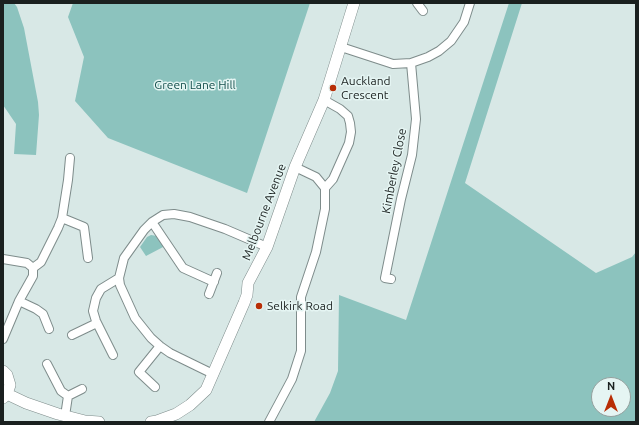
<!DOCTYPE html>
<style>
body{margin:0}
#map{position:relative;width:639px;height:425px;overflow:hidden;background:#d8e8e6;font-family:Ubuntu,sans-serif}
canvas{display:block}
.frame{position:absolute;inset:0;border:4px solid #1a201f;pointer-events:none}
.north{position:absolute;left:591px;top:377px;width:40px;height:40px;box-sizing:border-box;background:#e5f5f3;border:1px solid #94a09e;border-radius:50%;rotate:0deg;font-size:11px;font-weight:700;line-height:16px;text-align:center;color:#1a201f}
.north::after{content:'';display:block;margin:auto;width:14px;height:18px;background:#b82e06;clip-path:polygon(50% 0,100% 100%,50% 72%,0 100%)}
</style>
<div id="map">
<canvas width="639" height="425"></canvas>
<div class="frame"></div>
<div class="north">N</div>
</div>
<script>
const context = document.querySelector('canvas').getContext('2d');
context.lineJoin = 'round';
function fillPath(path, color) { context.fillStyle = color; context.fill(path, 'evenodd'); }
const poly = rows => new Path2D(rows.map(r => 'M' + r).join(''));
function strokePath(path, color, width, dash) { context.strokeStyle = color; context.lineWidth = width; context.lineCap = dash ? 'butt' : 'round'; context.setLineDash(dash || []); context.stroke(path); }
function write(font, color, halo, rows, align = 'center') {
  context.font = font + ' Ubuntu,sans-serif'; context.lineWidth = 3; context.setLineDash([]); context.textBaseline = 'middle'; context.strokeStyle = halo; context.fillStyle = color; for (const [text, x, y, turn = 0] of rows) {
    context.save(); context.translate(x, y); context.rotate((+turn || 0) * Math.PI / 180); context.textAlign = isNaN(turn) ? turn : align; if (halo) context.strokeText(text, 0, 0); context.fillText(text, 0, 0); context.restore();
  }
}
fillPath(poly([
 [3,3,14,3,17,7,24,28,38,102,39,115,36,155,14,154,16,124,3,105],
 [73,3,310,3,247,193,108,138,75,101,84,57,68,17],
 [509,3,522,3,465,183,596,273,632,257,636,252,636,422,314,422,330,393,338,371,339,295,406,320],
 [599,385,623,385,623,409,599,409],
 [151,235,157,236,165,246,146,256,140,247,147,237]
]), '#8cc3be');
const street = poly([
 [417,3,423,11],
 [341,47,393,64,411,63,428,57,439,51,451,41,464,22,470,3],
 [324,100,340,109,348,116,350,123,351,132,349,143,333,179,325,188],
 [62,218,84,227,88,258],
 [152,222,183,268,214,282],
 [3,259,27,263,33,268],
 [33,268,41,262,58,228,62,218,68,180,70,158],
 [391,279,385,278,401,199,412,155,416,119,411,63],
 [209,294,217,273],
 [19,301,36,309,43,314,49,329],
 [72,335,97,323],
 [3,339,19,301,33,276,33,268],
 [113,355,96,321,93,311,96,298,101,289,119,278],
 [47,364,61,391,68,396,65,416],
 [213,374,170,353,160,346,151,338,135,318,120,285,119,278,124,258,144,230,152,222,163,215,174,214,190,217,225,229,267,247],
 [155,387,139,372,160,346],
 [68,396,82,389],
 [269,422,292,379,301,351,301,297,316,252,325,209,325,188,316,177,295,167]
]);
const secondary = poly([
 [3,371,7,375,10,385,7,394,3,398],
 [7,394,26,403,58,414,85,421,99,422],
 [151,422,157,421,176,414,190,405,206,390,244,303,247,295,248,283,267,247,295,167,324,100,354,3]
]);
strokePath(street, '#7e8c8b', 10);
strokePath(secondary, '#7e8c8b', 12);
strokePath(street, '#fff', 8);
strokePath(secondary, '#fff', 11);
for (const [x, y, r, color] of [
 [333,88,4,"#b82e06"],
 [259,306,4,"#b82e06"]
]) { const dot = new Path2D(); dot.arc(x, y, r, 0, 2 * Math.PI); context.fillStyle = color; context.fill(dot); strokePath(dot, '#e5f5f3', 1.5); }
write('12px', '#1a201f', '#e5f5f3', [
 ["Auckland",341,81],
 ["Crescent",341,95],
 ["Selkirk Road",267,306]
], 'left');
write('12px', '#144f4c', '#e5f5f3', [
 ["Green Lane Hill",195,85]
]);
write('12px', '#1a201f', '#e5f5f3', [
 ["Kimberley Close",394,171,-79],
 ["Melbourne Avenue",264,212,-69]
]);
</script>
